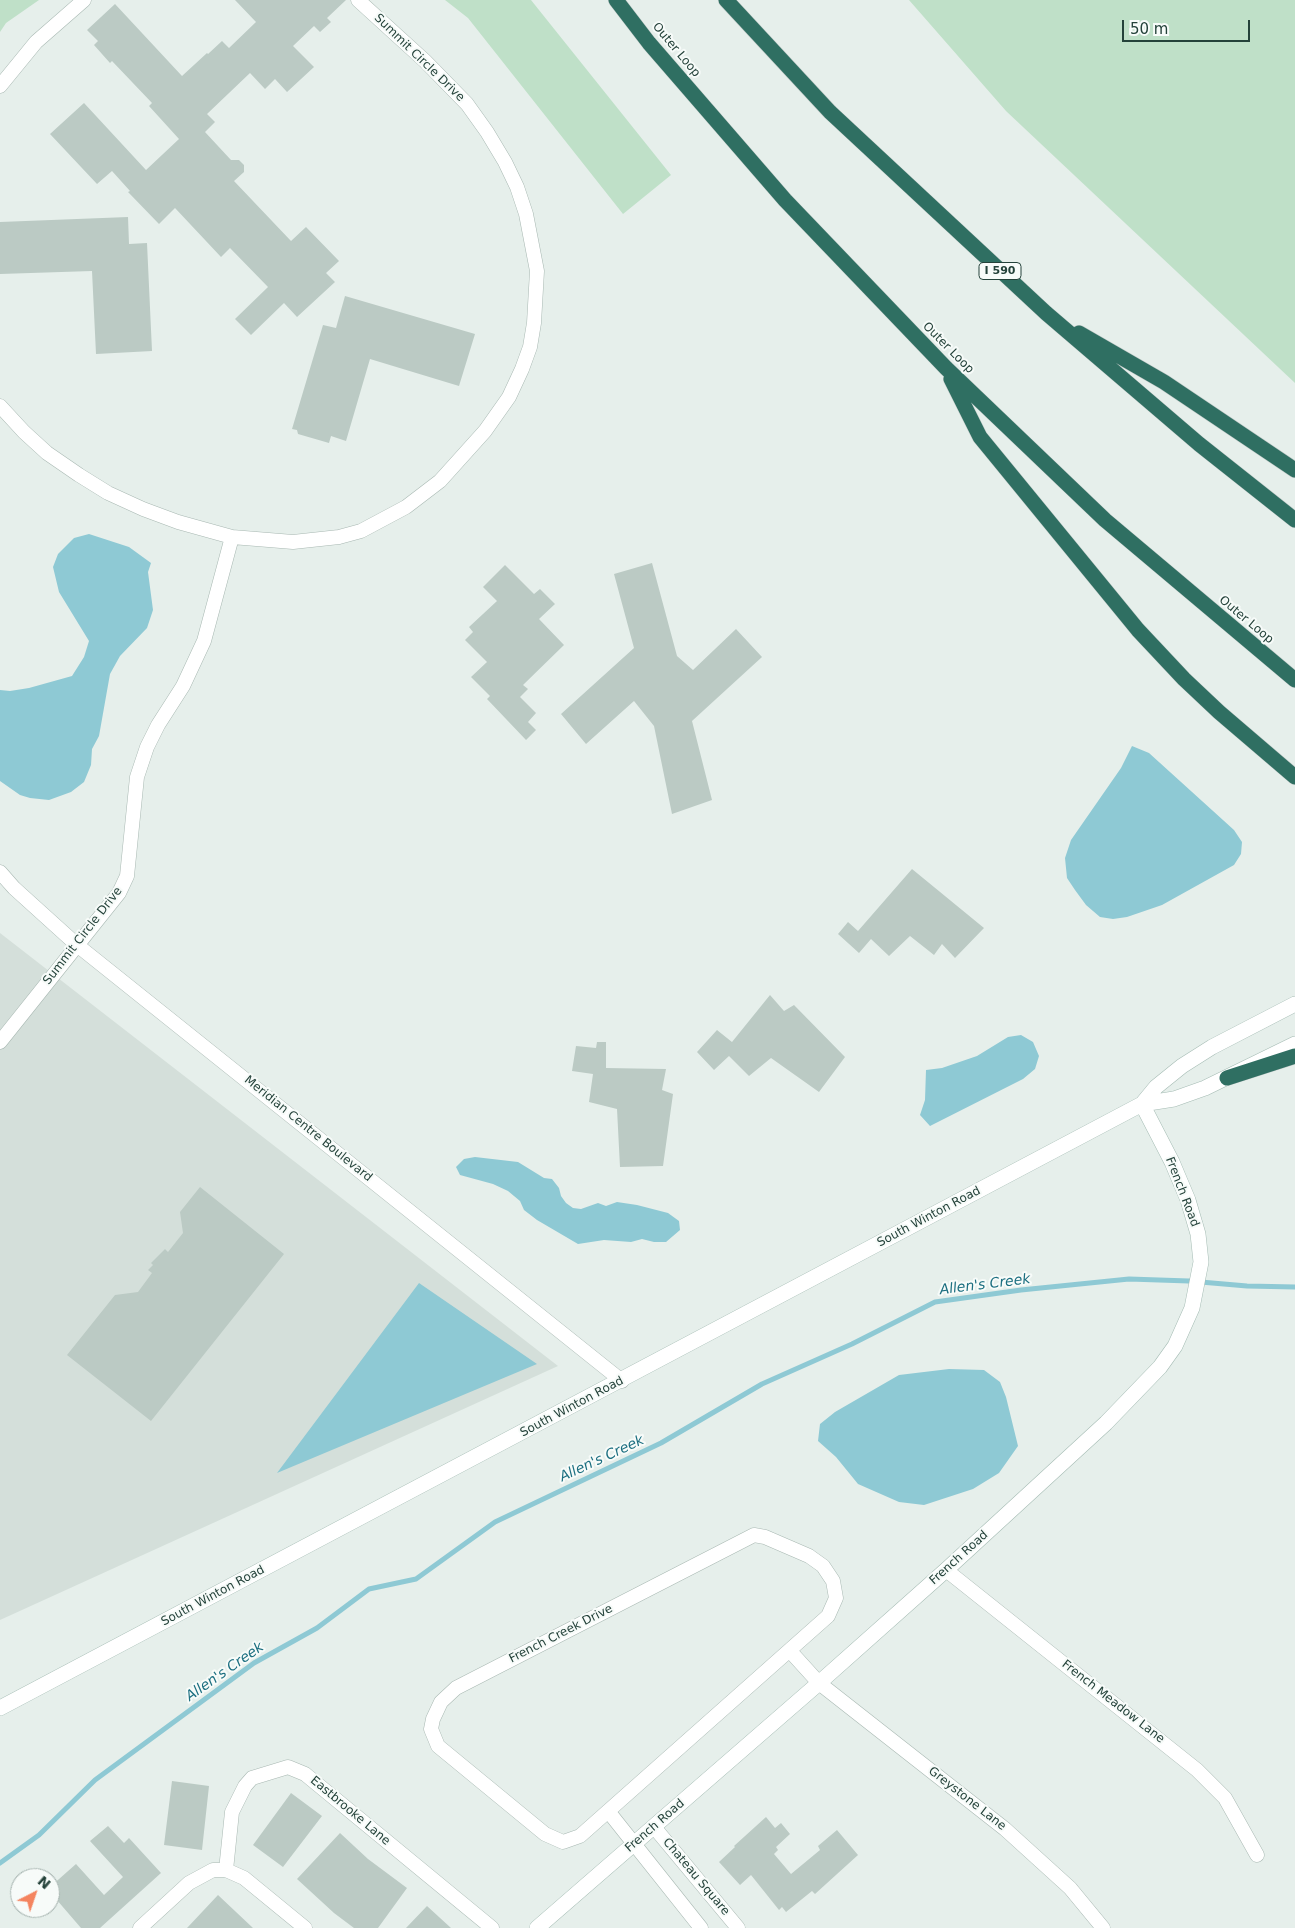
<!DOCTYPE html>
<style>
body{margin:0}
#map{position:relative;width:1295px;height:1928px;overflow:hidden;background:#e6efeb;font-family:"DejaVu Sans",sans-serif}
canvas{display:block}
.north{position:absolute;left:10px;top:1868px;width:50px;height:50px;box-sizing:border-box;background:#f7fbf9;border:1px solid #a3b1ad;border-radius:50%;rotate:41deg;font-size:14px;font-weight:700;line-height:20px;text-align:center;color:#24423a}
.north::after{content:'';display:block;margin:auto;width:18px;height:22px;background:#f4845f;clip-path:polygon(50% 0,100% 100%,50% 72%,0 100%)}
.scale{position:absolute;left:1122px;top:20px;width:128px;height:22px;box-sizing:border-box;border:2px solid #24423a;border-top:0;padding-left:6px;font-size:15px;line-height:18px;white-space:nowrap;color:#24423a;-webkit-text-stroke:4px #f7fbf9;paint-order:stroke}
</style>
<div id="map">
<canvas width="1295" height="1928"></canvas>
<div class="north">N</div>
<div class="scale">50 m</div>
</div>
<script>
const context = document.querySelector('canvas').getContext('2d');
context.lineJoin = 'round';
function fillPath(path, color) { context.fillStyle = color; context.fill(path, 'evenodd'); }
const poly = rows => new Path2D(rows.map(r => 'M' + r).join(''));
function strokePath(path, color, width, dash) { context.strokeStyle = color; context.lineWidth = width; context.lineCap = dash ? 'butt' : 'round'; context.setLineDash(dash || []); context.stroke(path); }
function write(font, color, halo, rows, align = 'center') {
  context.font = font + ' "DejaVu Sans",sans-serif'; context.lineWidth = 4; context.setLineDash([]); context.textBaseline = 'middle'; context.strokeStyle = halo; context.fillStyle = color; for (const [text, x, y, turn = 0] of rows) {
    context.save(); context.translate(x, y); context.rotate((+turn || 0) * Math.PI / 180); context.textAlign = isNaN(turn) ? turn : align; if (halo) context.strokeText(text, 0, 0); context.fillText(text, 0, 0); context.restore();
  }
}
fillPath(poly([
 [0,933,558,1366,0,1620]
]), '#d4dfda');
fillPath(poly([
 [0,0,39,0,6,23,0,32],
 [445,0,531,0,671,175,623,214,468,18],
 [909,0,1295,0,1295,383,1006,111]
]), '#bfe0c8');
fillPath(poly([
 [89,534,129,547,151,563,148,572,153,610,147,628,120,656,110,674,99,736,92,749,91,765,84,782,71,792,49,800,30,798,20,795,0,781,0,690,10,691,29,688,72,676,84,657,89,641,59,592,53,567,58,554,74,538],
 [1132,746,1149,753,1234,830,1242,842,1241,854,1234,865,1162,905,1127,917,1113,919,1100,917,1086,905,1075,890,1067,878,1065,858,1071,840,1121,768],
 [1021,1035,1033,1042,1039,1056,1035,1069,1023,1079,930,1126,920,1115,925,1100,926,1070,942,1068,977,1056,1008,1037],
 [475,1157,518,1162,544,1178,552,1179,559,1188,561,1196,566,1203,573,1208,581,1209,598,1203,606,1206,617,1202,637,1205,668,1213,679,1221,680,1230,666,1242,654,1242,642,1239,631,1242,604,1240,578,1244,537,1220,524,1210,520,1201,508,1191,493,1184,460,1175,456,1167,464,1159],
 [419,1283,537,1364,277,1473],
 [949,1369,984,1370,1000,1382,1006,1397,1018,1446,999,1473,973,1489,924,1505,899,1502,858,1484,836,1457,818,1441,820,1424,835,1412,899,1375]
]), '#8ec9d4');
strokePath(poly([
 [0,1863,39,1835,95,1780,254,1663,317,1628,369,1589,416,1579,495,1522,661,1443,762,1384,852,1344,935,1302,1021,1290,1129,1279,1189,1281,1247,1286,1295,1287]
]), '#8ec9d4', 5);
fillPath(poly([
 [235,0,346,0,327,18,331,22,320,32,314,26,293,46,314,67,287,92,275,79,265,89,250,73,207,114,215,122,205,132,231,160,239,160,244,165,244,172,234,181,291,241,306,227,339,261,326,273,335,282,297,317,284,303,251,335,235,319,268,287,230,248,221,257,175,208,159,224,128,192,130,191,112,171,97,184,50,134,84,103,146,170,179,139,149,106,152,103,112,61,110,63,94,45,98,41,87,30,115,4,182,76,207,53,208,54,222,41,229,48,256,22],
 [128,217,129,244,147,243,152,351,96,354,92,271,0,274,0,222],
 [345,296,475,334,459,386,370,359,346,441,331,436,329,443,298,434,297,430,292,429,323,325,336,328],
 [652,563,677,656,693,670,736,629,762,657,692,721,712,800,672,814,654,726,634,701,586,744,561,714,634,648,614,574],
 [505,565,534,594,540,589,555,604,539,619,564,645,523,685,528,689,520,697,536,713,528,722,536,730,526,740,487,699,490,696,471,677,487,662,465,640,473,632,469,627,497,601,483,587],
 [912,869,984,928,955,958,942,944,934,955,910,936,889,956,871,939,859,953,838,934,848,922,858,931],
 [770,995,784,1011,794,1005,845,1057,819,1092,771,1058,749,1076,729,1056,714,1070,697,1052,717,1030,732,1042],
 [597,1042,606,1042,606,1068,666,1069,662,1090,673,1094,663,1166,620,1167,617,1109,589,1102,593,1074,572,1071,576,1046,596,1048],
 [200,1187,284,1254,151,1421,67,1355,115,1295,138,1292,152,1273,148,1270,153,1265,151,1263,165,1249,168,1252,183,1233,180,1212],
 [172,1781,209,1786,202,1850,164,1845],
 [291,1793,322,1816,283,1867,253,1845],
 [766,1817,775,1828,781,1823,790,1834,776,1847,778,1850,774,1854,791,1874,820,1850,818,1846,837,1830,858,1855,815,1894,812,1891,786,1912,782,1907,779,1910,751,1875,740,1885,719,1862,735,1847,734,1846],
 [108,1826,124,1843,129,1838,161,1873,100,1928,81,1928,50,1892,50,1887,76,1864,104,1895,123,1877,90,1841],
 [340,1833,368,1859,407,1888,378,1928,354,1928,334,1913,297,1879],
 [218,1895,253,1928,187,1928],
 [427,1906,451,1928,406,1928]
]), '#bbcac4');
const street = poly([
 [0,86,36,42,84,0],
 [0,406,24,432,47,453,79,475,108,493,143,509,178,522,232,537,293,542,339,537,361,531,406,507,440,481,485,431,509,397,522,369,530,347,534,323,537,271,526,214,517,187,505,162,487,132,467,104,425,61,358,0],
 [0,872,14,888,77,945,622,1381],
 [0,1042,119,893,127,876,137,777,147,747,158,725,183,686,204,641,232,537],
 [754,1535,765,1537,809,1556,823,1566,833,1581,836,1598,828,1616,580,1836,563,1842,545,1834,438,1746,431,1729,433,1719,441,1702,456,1688,754,1535],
 [946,1570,1197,1770,1225,1798,1257,1855],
 [790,1651,819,1683,1005,1829,1070,1888,1103,1928],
 [608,1811,701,1928],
 [654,1827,738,1928],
 [226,1870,232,1812,245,1786,252,1778,288,1767,305,1774,492,1928],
 [140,1928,189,1883,213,1870,226,1870,244,1878,305,1928]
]);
const secondary = poly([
 [1142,1104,1156,1087,1182,1066,1212,1047,1295,1004],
 [0,1708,1142,1104,1174,1099,1205,1088,1295,1044],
 [537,1928,819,1683,946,1570,1106,1423,1160,1367,1175,1346,1192,1308,1201,1262,1198,1234,1188,1200,1172,1162,1142,1104]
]);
const highway = poly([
 [616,0,649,43,785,200,946,368,1105,520,1295,680],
 [726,0,830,112,1046,313,1199,444,1295,520],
 [1079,333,1164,382,1295,470],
 [951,379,980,437,1138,630,1184,679,1219,712,1295,777],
 [1227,1078,1295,1056]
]);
strokePath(street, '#a8b8b2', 15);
strokePath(secondary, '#a4bbb3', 16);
strokePath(highway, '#c2cac8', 16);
strokePath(street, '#fff', 14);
strokePath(secondary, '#fff', 15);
strokePath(highway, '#2f6f62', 15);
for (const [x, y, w] of [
 [1000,271,42]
]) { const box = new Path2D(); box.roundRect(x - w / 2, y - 8.5, w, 17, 4); context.fillStyle = '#f7fbf9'; context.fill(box); strokePath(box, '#24423a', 1); }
write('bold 11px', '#24423a', null, [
 ["I 590",1000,271]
]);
write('12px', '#24423a', '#f7fbf9', [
 ["Outer Loop",676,50,50],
 ["Summit Circle Drive",419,58,44],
 ["Outer Loop",948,348,45],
 ["Outer Loop",1246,620,40],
 ["Summit Circle Drive",83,936,-52],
 ["Meridian Centre Boulevard",308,1129,39],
 ["French Road",1182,1192,69],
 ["South Winton Road",929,1217,-28],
 ["South Winton Road",572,1407,-28],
 ["French Road",959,1558,-42],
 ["South Winton Road",213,1596,-28],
 ["French Creek Drive",561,1634,-27],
 ["French Meadow Lane",1113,1702,38],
 ["Greystone Lane",967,1799,38],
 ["Eastbrooke Lane",350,1811,40],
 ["French Road",655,1826,-41],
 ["Chateau Square",696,1877,50]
]);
write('italic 14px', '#1c6f80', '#f7fbf9', [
 ["Allen's Creek",985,1285,-7],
 ["Allen's Creek",602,1459,-25],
 ["Allen's Creek",225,1672,-35]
]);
</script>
